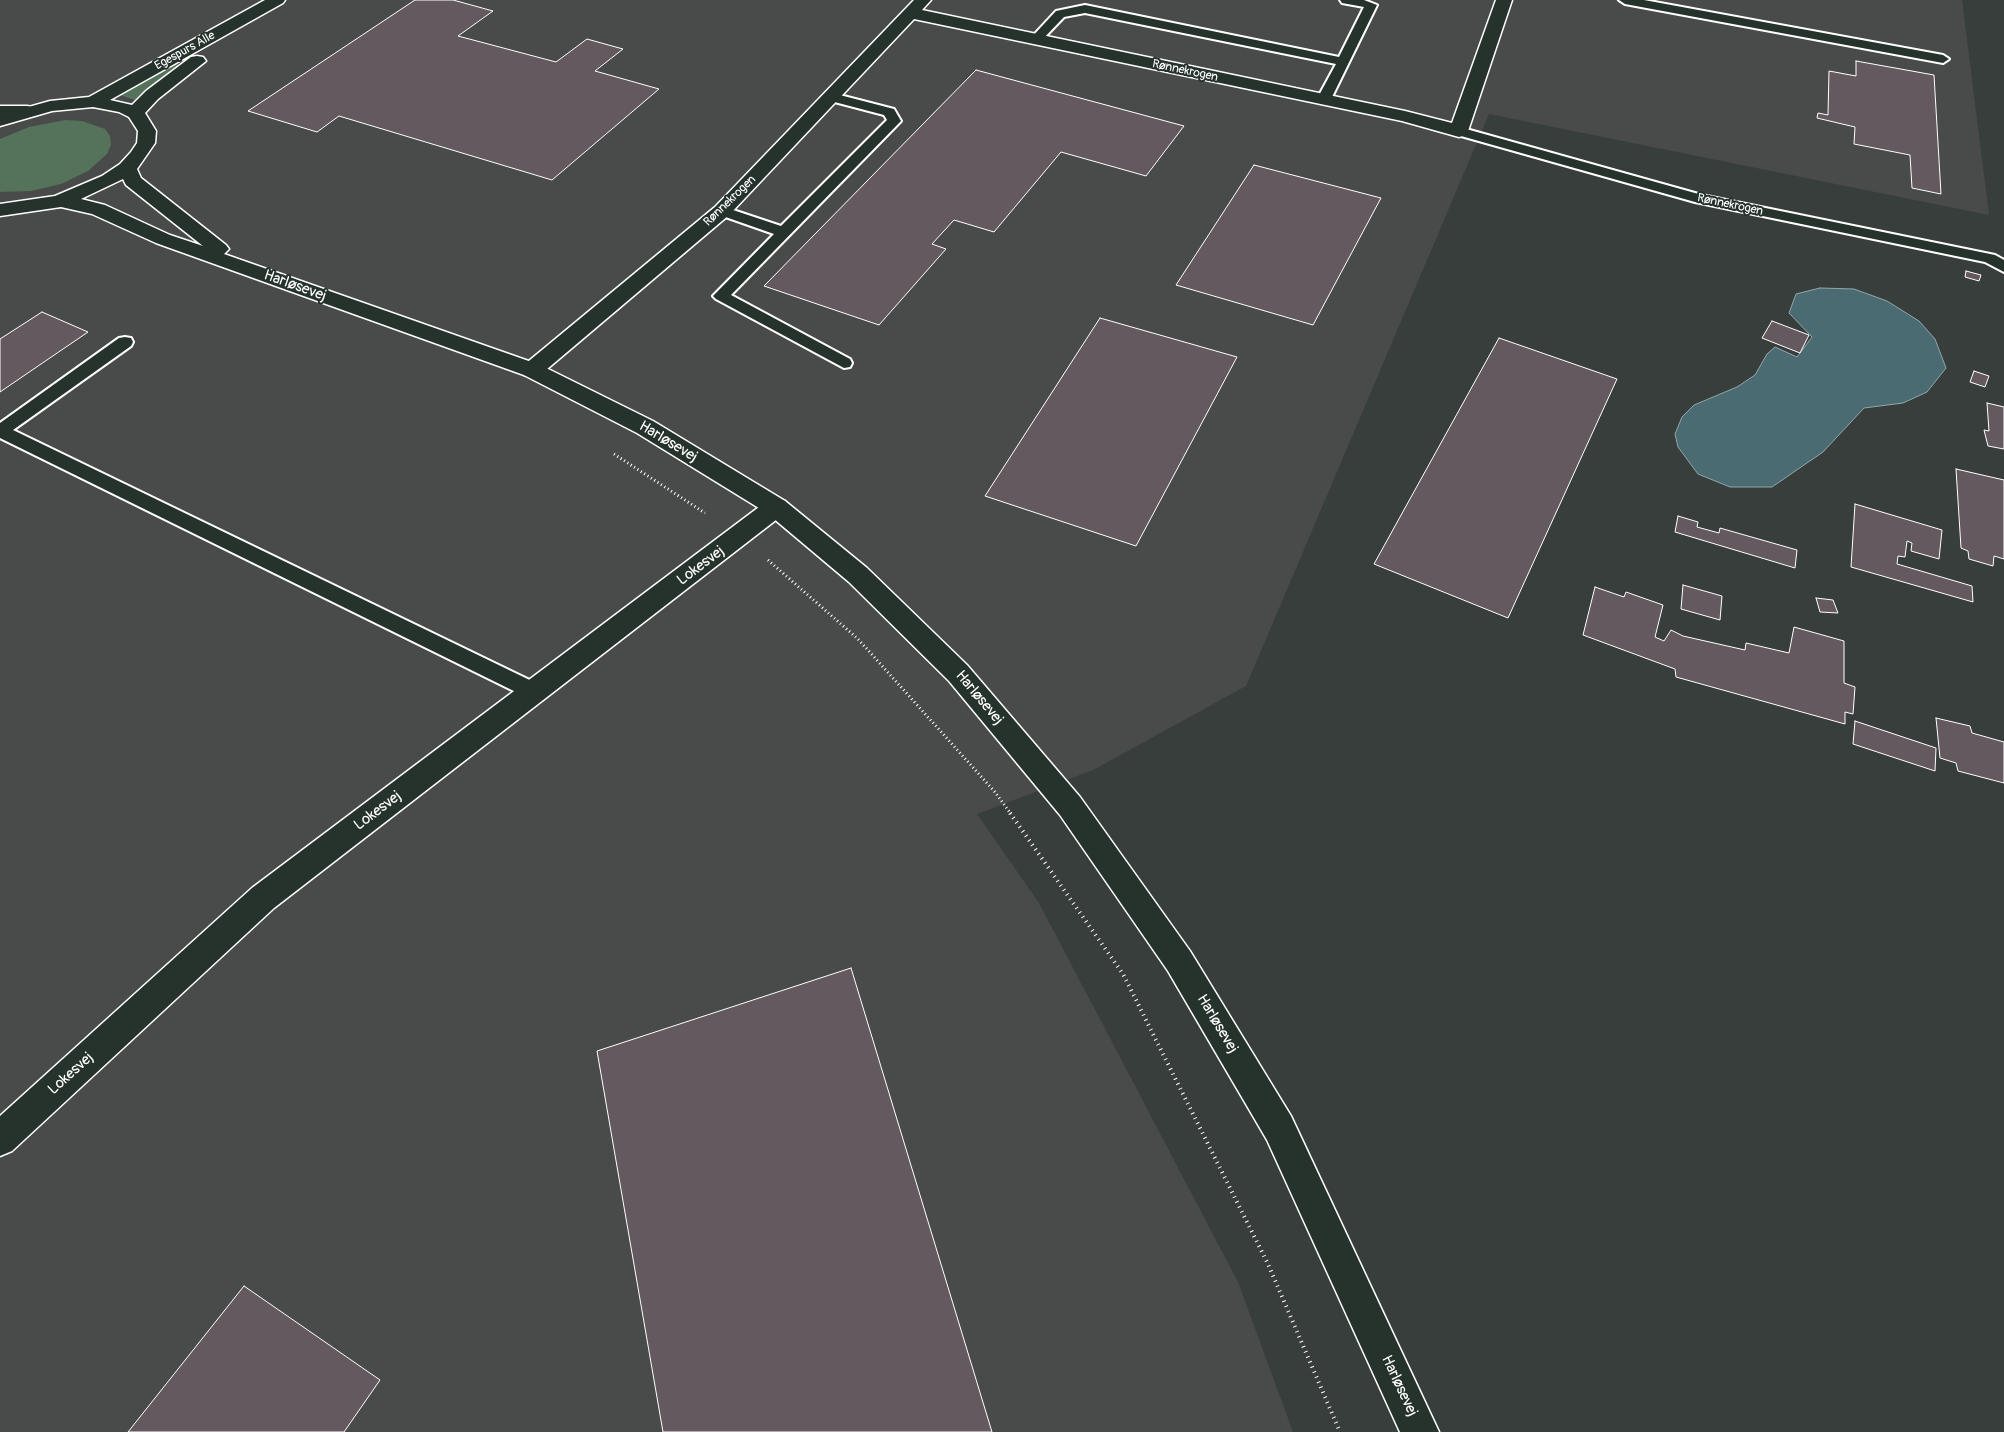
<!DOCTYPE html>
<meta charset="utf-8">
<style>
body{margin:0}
canvas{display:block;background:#383e3c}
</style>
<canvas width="2004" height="1432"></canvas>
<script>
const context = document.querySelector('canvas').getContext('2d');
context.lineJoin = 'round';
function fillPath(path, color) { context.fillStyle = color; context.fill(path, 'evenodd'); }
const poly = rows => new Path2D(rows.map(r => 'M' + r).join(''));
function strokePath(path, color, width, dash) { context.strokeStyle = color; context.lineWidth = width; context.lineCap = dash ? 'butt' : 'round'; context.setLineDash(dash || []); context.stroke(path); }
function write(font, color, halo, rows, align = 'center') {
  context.font = font + ' Pangolin,sans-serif'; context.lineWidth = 4; context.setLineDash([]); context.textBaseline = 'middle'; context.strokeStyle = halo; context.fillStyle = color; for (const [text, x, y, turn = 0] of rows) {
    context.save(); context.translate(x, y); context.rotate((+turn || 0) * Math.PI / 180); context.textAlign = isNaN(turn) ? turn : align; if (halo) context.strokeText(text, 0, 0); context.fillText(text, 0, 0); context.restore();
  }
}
fillPath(poly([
 [0,0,1962,0,1989,215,1489,114,1246,686,1093,770,977,814,1039,903,1238,1282,1293,1432,0,1432]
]), '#494a4a');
fillPath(poly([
 [173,63,179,65,135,100,120,95],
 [65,120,82,121,105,129,110,136,111,145,107,154,88,171,61,184,31,191,0,192,0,139,29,127]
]), '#55725a');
const water = poly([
 [1820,288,1854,289,1887,301,1919,321,1935,339,1946,368,1927,392,1903,403,1864,408,1823,452,1772,487,1730,487,1698,474,1678,447,1675,434,1682,417,1694,405,1737,387,1755,375,1767,354,1775,347,1797,357,1812,337,1789,313,1796,294,1820,288]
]);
fillPath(water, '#4b6b72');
strokePath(water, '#93a6aa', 1);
const building = poly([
 [415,0,453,0,493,11,458,36,556,62,587,39,623,49,595,71,659,89,552,180,339,116,317,132,248,111,415,0],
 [1856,61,1934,75,1941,194,1912,188,1910,155,1854,144,1855,127,1817,118,1818,113,1828,115,1829,71,1856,76,1856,61],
 [976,70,1184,126,1146,176,1061,152,994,232,954,220,932,244,946,249,879,325,764,286,976,70],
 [1254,165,1381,198,1313,325,1176,285,1254,165],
 [1966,271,1981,275,1979,281,1965,277,1966,271],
 [42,312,88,332,0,392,0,339,42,312],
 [1100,318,1237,357,1136,546,985,496,1100,318],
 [1772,321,1809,335,1800,353,1762,338,1772,321],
 [1499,338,1617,379,1508,618,1374,564,1499,338],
 [1974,371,1989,376,1985,387,1970,382,1974,371],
 [1987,403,2004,407,2004,449,1988,446,1984,430,1989,431,1987,403],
 [1956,469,2004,480,2004,559,1994,556,1993,566,1969,559,1968,551,1961,548,1956,469],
 [1855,504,1942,530,1939,559,1911,551,1912,543,1907,541,1905,557,1898,556,1897,564,1972,586,1973,602,1851,567,1855,504],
 [1678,516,1698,522,1697,527,1719,533,1720,528,1797,550,1795,568,1675,532,1678,516],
 [1683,585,1722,596,1720,620,1681,609,1683,585],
 [1595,587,1624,597,1626,592,1663,605,1655,637,1664,641,1671,630,1683,636,1745,650,1746,643,1789,653,1794,627,1844,641,1844,683,1855,687,1853,714,1845,712,1845,724,1676,677,1675,669,1583,635,1595,587],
 [1816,598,1833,600,1838,613,1820,612,1816,598],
 [1936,718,1970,726,1972,733,2004,742,2004,783,1958,771,1956,763,1940,758,1936,718],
 [1855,721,1936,748,1935,771,1853,744,1855,721],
 [851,968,992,1432,663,1432,597,1051,851,968],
 [244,1286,380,1380,344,1432,128,1432,244,1286]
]);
fillPath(building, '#63595e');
strokePath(building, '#fff', 1);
const service = poly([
 [1340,0,1364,0,1377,5,1331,99,1324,103,1317,99,1336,64,1085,13,1064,17,1040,42,1032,42,1030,39,1056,11,1085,5,1339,57,1364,7,1342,3,1340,0],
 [1619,0,1644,0,1943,55,1949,59,1943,63,1625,4,1619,0],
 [832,93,894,109,901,121,731,295,850,359,852,363,850,367,844,368,716,299,713,296,774,234,717,214,715,211,717,208,727,208,781,226,887,120,884,115,827,100,825,97,832,93],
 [1459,127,1702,195,1995,255,2004,260,2004,272,1985,262,1695,202,1454,134,1452,131,1459,127],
 [125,337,131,338,133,342,131,346,13,430,542,686,545,692,542,698,535,700,528,698,0,438,0,423,119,338,125,337]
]);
const minor = poly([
 [914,0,931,0,922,10,1405,111,1452,123,1496,0,1512,0,1468,131,1466,135,1459,137,1402,121,914,19,729,215,540,375,532,377,524,375,521,370,524,365,715,207,914,0],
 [0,106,27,106,33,107,36,111,33,115,27,116,0,116,0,106],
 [776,498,785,501,788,507,785,513,274,908,12,1151,0,1156,0,1116,252,888,767,501,776,498]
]);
const tertiary = poly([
 [265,0,285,0,283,3,110,100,132,105,146,91,191,57,197,56,203,57,206,61,158,99,145,113,156,131,155,143,137,169,141,178,226,245,229,249,224,254,540,365,653,421,785,501,867,568,967,665,1080,797,1190,951,1291,1116,1439,1432,1400,1432,1267,1140,1168,971,1060,815,949,681,849,582,767,513,637,433,524,375,156,243,92,214,61,207,0,216,0,204,55,196,102,176,120,164,131,152,137,143,138,131,129,117,119,112,93,107,52,111,0,126,0,115,50,101,89,97,265,0],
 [123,179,126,185,203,246,170,235,105,205,81,199,123,179]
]);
strokePath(service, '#fff', 4);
strokePath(minor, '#fff', 3);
strokePath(tertiary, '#fff', 3);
strokePath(poly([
 [614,454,705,513],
 [768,560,858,639,995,792,1011,814]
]), '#fff', 3, [1, 3]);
strokePath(poly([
 [1010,813,1123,974,1268,1264,1340,1432]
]), '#fff', 4, [1, 4.5]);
fillPath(service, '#26332d');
fillPath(minor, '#26332d');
fillPath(tertiary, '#26332d');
write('12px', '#fff', '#26332d', [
 ["Egespurs Alle",185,51,-29],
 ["Rønnekrogen",1185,71,12],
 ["Rønnekrogen",730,201,-44],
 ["Rønnekrogen",1730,205,12]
]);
write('15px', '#fff', '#26332d', [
 ["Harløsevej",295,286,20],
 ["Harløsevej",668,442,31],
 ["Lokesvej",701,566,-37],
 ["Harløsevej",979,698,50],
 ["Lokesvej",378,811,-37],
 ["Harløsevej",1217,1024,59],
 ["Lokesvej",71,1074,-42],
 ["Harløsevej",1399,1386,65]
]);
</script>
